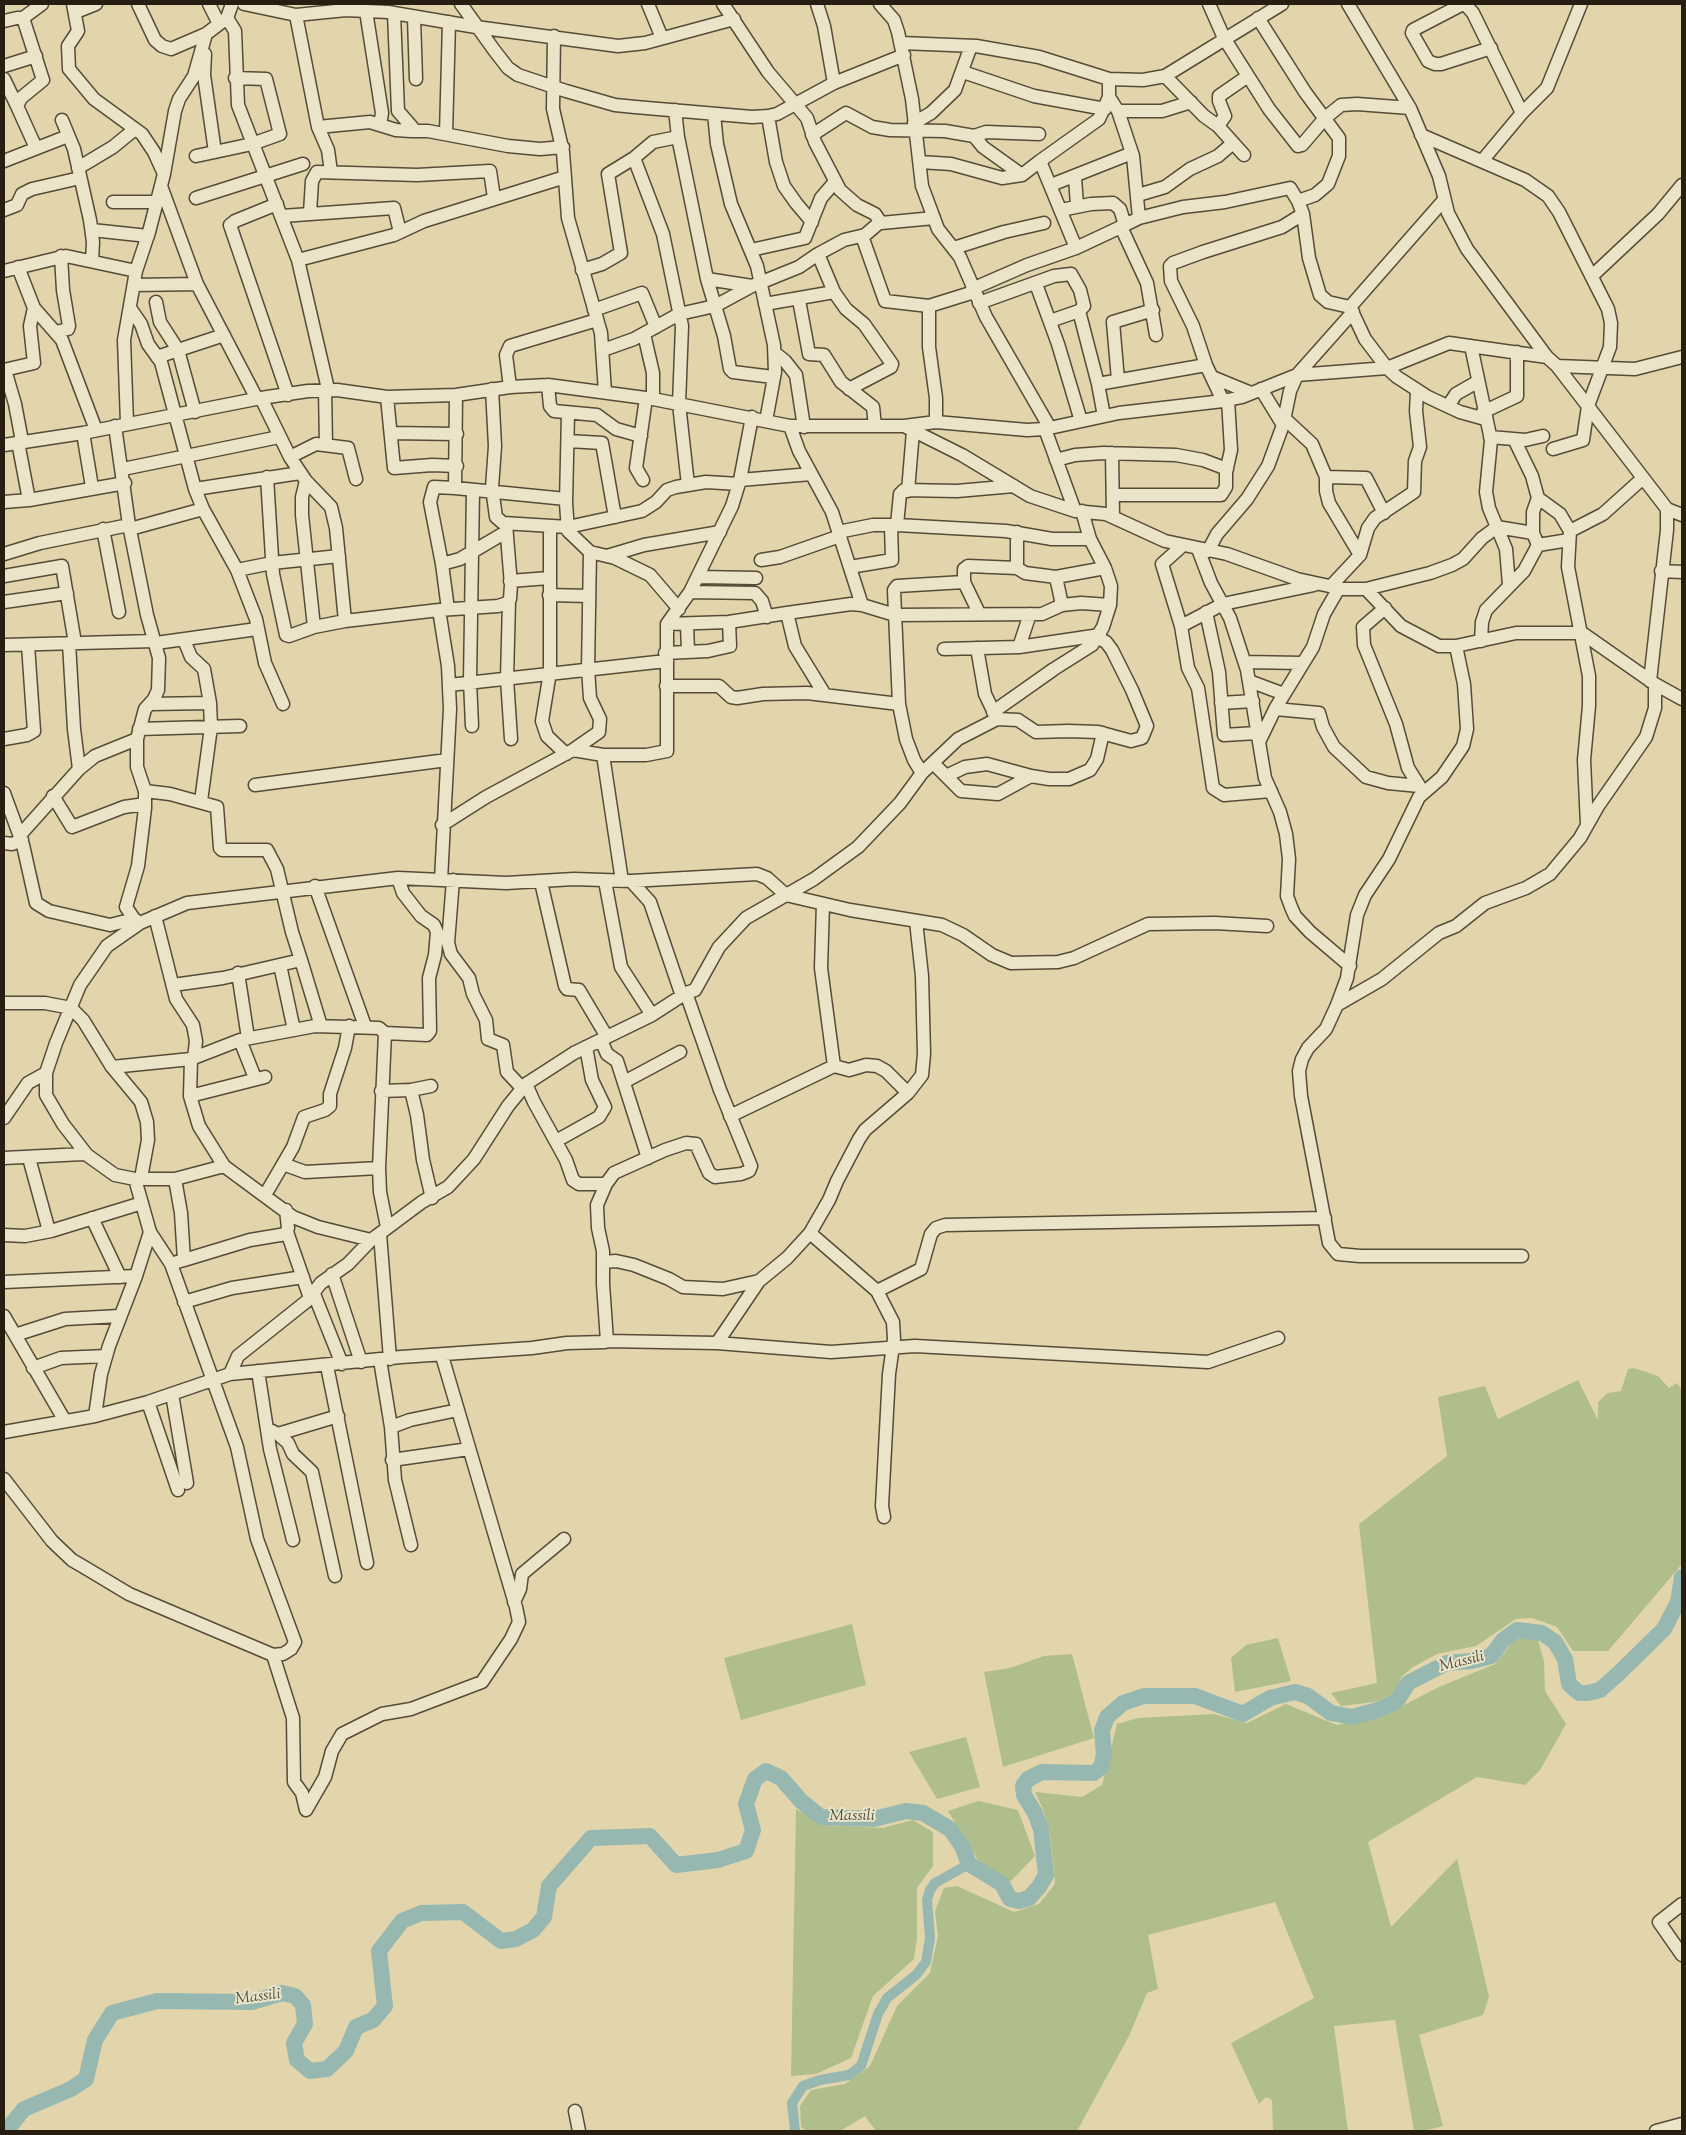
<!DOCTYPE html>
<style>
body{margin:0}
#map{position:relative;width:1686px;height:2135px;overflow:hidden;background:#e2d5ac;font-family:"Sorts Mill Goudy",serif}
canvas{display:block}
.frame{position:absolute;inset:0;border:5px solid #271d10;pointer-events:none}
</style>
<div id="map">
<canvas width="1686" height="2135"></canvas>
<div class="frame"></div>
</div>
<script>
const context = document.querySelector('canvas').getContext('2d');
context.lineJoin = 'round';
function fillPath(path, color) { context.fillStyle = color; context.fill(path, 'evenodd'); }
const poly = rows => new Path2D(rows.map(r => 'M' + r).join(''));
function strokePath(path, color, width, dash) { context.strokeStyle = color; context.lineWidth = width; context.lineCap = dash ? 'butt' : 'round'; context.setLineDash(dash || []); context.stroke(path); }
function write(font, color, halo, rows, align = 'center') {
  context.font = font + ' "Sorts Mill Goudy",serif'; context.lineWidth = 4; context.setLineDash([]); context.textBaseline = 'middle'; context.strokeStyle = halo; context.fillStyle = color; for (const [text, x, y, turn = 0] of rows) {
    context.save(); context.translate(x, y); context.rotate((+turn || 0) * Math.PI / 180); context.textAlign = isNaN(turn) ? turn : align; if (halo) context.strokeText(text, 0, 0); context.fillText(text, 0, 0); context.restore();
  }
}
fillPath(poly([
 [1634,1368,1658,1376,1669,1388,1677,1383,1682,1390,1682,1564,1608,1651,1573,1651,1557,1627,1532,1618,1516,1619,1476,1646,1437,1654,1413,1667,1401,1677,1395,1693,1375,1702,1341,1706,1331,1693,1377,1683,1359,1524,1447,1456,1438,1397,1485,1386,1498,1419,1578,1380,1598,1420,1598,1402,1608,1393,1621,1391,1628,1369],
 [852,1624,866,1685,741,1720,724,1658],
 [1537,1637,1544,1661,1545,1691,1566,1724,1540,1770,1525,1785,1477,1777,1368,1842,1391,1927,1457,1859,1489,1997,1483,2015,1419,2035,1443,2126,1423,2131,1414,2131,1395,2020,1334,2026,1348,2131,1273,2131,1272,2100,1266,2097,1259,2104,1231,2043,1314,1998,1275,1902,1148,1935,1158,1989,1147,1993,1129,2036,1077,2131,876,2131,865,2116,840,2131,806,2131,801,2127,800,2106,811,2090,845,2084,870,2066,897,2006,930,1973,938,1936,935,1911,944,1888,957,1886,1014,1912,1039,1904,1055,1884,1050,1833,1043,1809,1035,1792,1082,1797,1102,1785,1117,1724,1138,1718,1214,1714,1247,1723,1286,1704,1337,1725,1383,1716,1439,1687,1495,1664,1515,1639],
 [1278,1638,1291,1681,1235,1692,1231,1658,1246,1645],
 [1072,1654,1094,1738,1003,1767,984,1672,1010,1668,1044,1656],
 [966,1737,980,1787,937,1799,909,1752],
 [978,1801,1018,1810,1035,1856,1010,1882,978,1860,948,1811],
 [796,1809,824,1825,883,1828,913,1820,933,1832,933,1866,917,1888,917,1938,914,1959,873,1996,851,2058,816,2074,791,2076]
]), '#b0be8c');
strokePath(poly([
 [795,2131,792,2103,803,2086,820,2080,849,2075,861,2066,878,2014,887,1998,916,1975,926,1962,930,1938,927,1900,930,1890,935,1883,969,1864]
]), '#96b8b0', 10);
strokePath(poly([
 [6,2131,24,2109,71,2089,86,2079,95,2040,112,2013,157,2001,252,2002,282,1993,295,1996,303,2005,305,2024,294,2043,297,2060,310,2071,327,2069,346,2051,356,2027,373,2020,385,2006,379,1951,402,1921,421,1913,463,1912,501,1941,516,1939,533,1930,544,1917,549,1886,591,1838,650,1836,676,1865,718,1860,746,1851,753,1830,746,1804,755,1779,766,1771,781,1778,801,1801,821,1817,874,1819,906,1811,923,1813,950,1829,962,1846,969,1864,1002,1884,1010,1899,1019,1901,1029,1898,1039,1887,1046,1875,1041,1829,1035,1813,1024,1795,1023,1786,1028,1779,1042,1772,1094,1773,1101,1767,1104,1755,1102,1731,1107,1717,1123,1703,1144,1696,1195,1696,1243,1714,1270,1698,1295,1692,1308,1696,1331,1713,1352,1717,1378,1710,1397,1701,1408,1683,1447,1663,1472,1661,1491,1656,1503,1640,1517,1630,1542,1633,1555,1642,1565,1659,1569,1684,1579,1693,1588,1693,1600,1690,1618,1674,1664,1629,1678,1602,1682,1577]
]), '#96b8b0', 16);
const minor = poly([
 [73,4,78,31,68,46,69,69,94,99,142,134,154,152,164,174],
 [138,4,155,40,162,46,171,49,206,34,227,18,232,4],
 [209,4,219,24],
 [244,4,296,15,346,10,388,12,476,27,618,46,645,43,734,19],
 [461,4,494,50,508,68,518,75,566,91,615,105,635,107,752,117,768,116,777,114,834,83,904,55],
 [648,4,662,38],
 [723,4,768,72,807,118,815,142,840,190,857,205,875,214,881,223,934,218],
 [817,4,824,26,834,83],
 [880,4,894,20,898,32,912,99,922,186,938,229,960,257,986,317,1050,428],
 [1209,4,1224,38,1269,109,1298,146,1302,145,1325,118,1341,105,1357,104,1410,108],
 [1348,4,1410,108,1439,176,1448,213,1467,249,1547,357,1557,366,1667,509,1667,530,1650,681],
 [1463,4,1413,30,1412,33,1428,61,1435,64,1441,64,1491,48],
 [1465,4,1473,13,1522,113],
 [366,11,382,113,380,125],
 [76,12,96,4],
 [394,14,398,111,412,127,411,131,428,131,508,146,540,149,563,147],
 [296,15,318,127,328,150,331,172],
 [23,18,43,80,21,98,17,106,36,148],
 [227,18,235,31,238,105,298,260,328,389],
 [414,18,416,79],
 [1258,18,1305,92,1339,138,1339,156,1328,184,1315,195,1298,201],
 [4,21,17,18,23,18,42,4],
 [554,36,553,109,563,152,568,218,601,333,605,392],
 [901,43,976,46,1039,57,1109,79,1143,80,1165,76,1282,4],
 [205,54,204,75,215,152],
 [4,66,36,56],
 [963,72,1034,96,1105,109],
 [1165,76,1204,116,1218,126,1244,155],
 [4,79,17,106],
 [1109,97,1118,111,1133,156,1139,218],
 [675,110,678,137,707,279,724,336,730,369,733,372,773,377],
 [1118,111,1162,111,1191,102],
 [714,114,717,144,731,204,757,266,774,345,775,372,766,421],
 [768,116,776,162,784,186,796,203,812,222],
 [62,120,74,149,90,220,93,242,92,261],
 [914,123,931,113,955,90,971,46],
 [1218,126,1225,116,1219,101,1219,96,1248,76],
 [318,127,370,122,396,130,411,131],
 [446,134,449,22],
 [812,135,846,113,872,127,890,130,945,131,974,136,986,132,1039,134],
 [1421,135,1525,180,1548,196,1559,212,1608,309,1611,323,1610,347,1588,406,1583,440,1553,449],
 [974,136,983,147,1022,175],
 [196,156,252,144,280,134,266,79,235,78],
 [634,158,663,234,682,326,679,404,688,485],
 [4,161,68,136],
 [1482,161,1522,113,1547,88,1581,4],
 [920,162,951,164,1002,178,1022,175,1040,161],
 [78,168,113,147,135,129],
 [1075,177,1077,206],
 [1051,185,1132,153],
 [161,186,197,284,257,399],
 [1138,195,1165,187,1190,169,1218,156,1233,143],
 [196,198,303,164],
 [113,202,157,202],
 [277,204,235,221,230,225,288,395],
 [4,210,17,205,22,194,32,189,80,178],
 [1061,210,1091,204,1113,203,1120,209,1125,225,1139,218,1183,207,1225,202,1290,188,1298,201,1303,214,1309,258,1320,295,1328,302,1350,307,1365,339,1387,368,1397,377,1428,397,1460,412,1485,419],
 [310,213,312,181,317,172,417,175,490,171,494,198],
 [282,216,394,208,400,232],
 [1121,227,1147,283,1156,335],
 [92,230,148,236],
 [862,236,885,301,929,306,974,292],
 [954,248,1004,232,1044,223],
 [1076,248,1040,161,1099,119,1109,97,1109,79],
 [751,250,805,238,821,198,834,183],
 [298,260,394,235,424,221,565,177],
 [18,267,34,308,62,340,96,430],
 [582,270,602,264,621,253,608,174,634,158,653,142,678,137],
 [4,271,66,256,136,271],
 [1592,276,1658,214,1682,185],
 [707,279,752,286],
 [1036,284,1058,344,1081,421],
 [134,285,197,284],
 [972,289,1027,265,1076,248,1125,225],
 [799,300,809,354,824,355,841,382,873,407,875,426],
 [156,302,160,322,178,350,195,412],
 [979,303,1054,276,1071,274,1080,290,1084,306,1079,311,1050,321],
 [765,304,834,292],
 [929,306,929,347,936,398,936,422],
 [1350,307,1444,200],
 [130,308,141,324,148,344,161,362,195,489,203,509,237,570,256,619,265,663,283,704],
 [594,310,642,293,656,327],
 [1079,311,1098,384,1104,416],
 [56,332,68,329,69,326,63,290,61,256],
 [644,334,653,373,653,399],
 [1471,346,1491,440,1486,492,1489,508,1506,549,1509,585],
 [603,350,634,339,679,314,715,306,752,286,799,267,818,254],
 [775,353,785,361,796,375,804,427],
 [157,357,224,335],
 [1557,366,1635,369,1682,357],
 [4,370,34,363,30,326,34,308],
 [5,370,15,404,22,441],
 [1212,377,1251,393],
 [1118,380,1113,322,1153,310],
 [1098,384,1206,365],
 [548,385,550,406,554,411,597,415,616,429,641,436],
 [510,387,506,355,510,346,597,320],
 [492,389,495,446,492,488,496,517,503,523,568,527,642,511,656,502,667,490,676,487,706,482,739,484],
 [849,389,891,367,892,364,864,324,846,309,834,292,818,254,844,240,865,235,879,223],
 [1261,389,1283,425],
 [325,390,326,445],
 [456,395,455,488,566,499],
 [387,397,394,468,432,465,457,466],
 [261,398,290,457,306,481,331,507,336,528,345,621,439,610,498,606,507,603,510,599,511,585,506,524],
 [1223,401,1206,365,1193,326,1171,281,1170,266,1173,263,1203,252,1282,227,1303,214],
 [1448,406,1456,394,1477,382],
 [1483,412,1517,396,1517,352],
 [568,413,566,503,568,531,590,552,615,558,650,575,679,609],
 [1285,419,1312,444,1326,477,1326,491,1329,503,1360,555],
 [127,423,124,340,136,271,149,232,164,174,175,111,179,99,194,76,206,34],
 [115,426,129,525,147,615,159,658,158,690,154,699,145,709,137,739,137,767,145,791,145,808,138,866,126,907,134,919,140,923],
 [790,426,799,451,832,512,862,605,851,604,787,613,795,646,825,695],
 [904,426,962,455,1030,496,1075,511,1106,514,1165,541,1227,554,1297,579,1343,589,1366,589,1401,626,1439,646,1456,646,1516,633,1582,633,1655,684,1682,699],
 [1045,429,1075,511],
 [83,433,92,487],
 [391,433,457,434],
 [1490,437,1525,440,1543,436],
 [568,441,602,443,615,517],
 [18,442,29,500],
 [4,445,83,433,261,398,308,391,337,390,387,397,456,395,510,387,548,385,653,399,790,426,904,426,936,422,1027,430,1045,429,1119,413,1223,401,1242,397,1297,375,1387,368,1449,343,1547,357],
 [1112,453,1113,517],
 [290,457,316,444,348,448,356,479],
 [1056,460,1075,455,1103,453,1176,455,1203,460,1227,469],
 [123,469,279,437],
 [267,477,273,574,286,635,289,636,314,627,345,621],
 [1326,477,1366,478,1384,513],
 [643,480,636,468,646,398],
 [740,480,811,474],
 [306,481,302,497,302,515,314,627],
 [195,489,300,473],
 [908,491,913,431],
 [1113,495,1221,495,1226,487,1226,472,1231,450,1228,400],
 [1538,498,1560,514,1570,531,1568,567,1589,676,1589,706,1584,760,1587,825],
 [4,502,29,500,125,483],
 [1667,509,1682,515],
 [897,525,1006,531,1052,539,1090,539],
 [550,527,550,672,542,721,547,736,566,754],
 [103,529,119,612],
 [130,529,203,509],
 [1570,531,1603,514,1643,478],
 [838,532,873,525,897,525,900,494,904,490,957,491,1014,486],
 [1017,532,1017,568,1025,573,1056,577,1105,568],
 [1538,545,1569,540],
 [1198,549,1211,583,1230,618,1247,670,1265,778,1280,812,1286,834,1289,859,1287,896,1291,907,1295,916,1310,932,1350,966],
 [1208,551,1217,534,1247,499,1268,466,1283,425,1290,391,1297,375,1353,312],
 [4,554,40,543,129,525],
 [607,556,644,545,720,532],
 [761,560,780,557,840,536],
 [442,564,460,559,506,532],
 [850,567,892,560,891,525],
 [237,570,272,563,339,556],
 [1661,571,1682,572],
 [4,576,62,566,75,643],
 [698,577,756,578],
 [1056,577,1062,605],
 [510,581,549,578],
 [964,582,979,613],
 [1331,586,1360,555,1368,528,1375,518,1414,492,1415,461,1420,447,1416,411,1417,391],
 [1366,589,1430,573,1452,565,1463,559,1482,538,1497,527,1533,533,1533,512,1538,498,1532,476,1514,439],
 [690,592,755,593,762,601,767,617],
 [549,595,589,596],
 [509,601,507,679,511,739],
 [4,602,67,593],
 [862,605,895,615,1042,614,1062,605,1081,603,1110,605],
 [1385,608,1363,627,1364,645,1396,724,1408,768,1423,792],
 [448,609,442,564,430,502,434,487,455,488],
 [439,610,448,666,450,709,441,880],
 [1206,612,1219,672,1224,735,1257,733],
 [667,624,729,622,787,613],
 [687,624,688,652],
 [1181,626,1162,564,1182,546],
 [184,640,191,657,204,669,210,703,211,727,201,801],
 [1481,641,1482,622,1486,610,1524,571,1538,545,1533,533],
 [69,643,74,729,79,769],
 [156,643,257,629],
 [4,645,155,641],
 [1019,647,1030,614],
 [977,648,985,694,997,719],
 [944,649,1019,647,1100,635],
 [665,653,708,651,730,646,729,622],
 [1245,662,1302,663],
 [1249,681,1284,694],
 [449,685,666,661],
 [1221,703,1253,701],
 [150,704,210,703],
 [899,704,894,590,897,586,964,582,964,569,968,566,1017,568],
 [1275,709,1319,713,1323,727,1334,747,1366,777,1388,783,1419,786],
 [993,712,1054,669,1092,645,1103,627,1110,605,1111,586,1105,568,1090,539,1082,511],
 [472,726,470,681,473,490],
 [139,729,240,726],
 [4,739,27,735,34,731,28,645],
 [1259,742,1275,709,1313,647,1324,614,1339,588],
 [573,750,603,755,622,881],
 [603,755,646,755,667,751,667,624,690,592,732,506,740,480,752,417],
 [933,763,961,791,998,794,1031,776,1049,779,1069,779,1090,770,1097,759,1103,733],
 [922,773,958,739,997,719,1018,720,1036,732,1068,731,1098,732,1131,741,1142,738,1147,726,1132,690,1112,650,1106,642,1098,638],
 [946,776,965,767,987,764,1031,776],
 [255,785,447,760],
 [145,791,170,794,217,807,220,848,222,850,267,850,277,869,292,932,301,960,223,978,173,985],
 [1271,791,1224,795,1213,788,1198,688,1188,668,1181,626,1223,604,1314,585],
 [4,793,23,845,36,903,49,911,110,925,134,919],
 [53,796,72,827,124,807,145,804],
 [442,825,486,797,573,750,599,732,600,719,590,698,588,669,590,552],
 [20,835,79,769,95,756,137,739],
 [4,843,12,844,22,840],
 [453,880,448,943,451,954,469,978,473,994,486,1020,488,1039,503,1045,507,1072,522,1088],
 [605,881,621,967,652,1015],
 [631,881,650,902,682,996],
 [541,882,565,986,567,989,579,990,607,1037],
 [315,886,365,1026],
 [823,904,821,968,834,1066,849,1070,866,1065,877,1066,886,1071,908,1093],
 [155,916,176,999,193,1025,196,1041,194,1058],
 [301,960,321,1026],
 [280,965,294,1030],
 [238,973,248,1038],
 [4,1003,45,1003,71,1008,83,1020,112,1067,141,1102,147,1122,148,1140,141,1178],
 [1337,1005,1347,978,1357,915,1365,895,1389,859,1419,797,1442,777,1463,746,1467,729,1464,684,1456,646],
 [385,1033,427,1035,430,1031,429,978,435,955,437,932,434,925,421,916,403,893,398,878],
 [240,1040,255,1078],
 [601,1040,607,1054,617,1061,648,1158],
 [191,1059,190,1096,199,1126,224,1166],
 [112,1067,191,1059,240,1040,315,1026,379,1028,385,1033,379,1168,380,1192,387,1227],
 [624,1082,680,1052],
 [526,1084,534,1102,566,1160,573,1180,579,1184,606,1184],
 [411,1090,417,1115,423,1160,432,1198],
 [381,1091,411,1090,431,1086],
 [190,1096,265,1077],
 [730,1116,834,1066],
 [4,1118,28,1083,46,1073],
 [556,1141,599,1117,605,1107,592,1080,586,1047],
 [87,1155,63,1124,46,1095,46,1073,56,1043,80,985,107,946,140,923,187,903,398,878,506,883,574,879,631,881,757,874,767,878,786,895,850,910,942,925,963,935,992,955,1011,963,1058,962,1074,958,1148,924,1215,923,1267,926],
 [4,1158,83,1154,87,1155,115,1175,135,1179,175,1179,224,1166,293,1217,318,1227,371,1240],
 [29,1158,49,1231],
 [283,1164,305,1172,379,1168],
 [175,1179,181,1213,184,1260,177,1262],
 [265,1195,293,1147,304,1117,325,1110,330,1106,330,1094,345,1048,349,1026],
 [92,1218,120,1277],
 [287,1232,310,1298],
 [810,1233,877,1291,893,1322,894,1339,889,1374,882,1506,884,1517],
 [380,1234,390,1359],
 [4,1235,25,1236,51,1231,142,1203],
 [1522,1256,1360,1256,1338,1254,1329,1243,1301,1096,1299,1071,1302,1059,1308,1048,1326,1029,1337,1005,1382,979,1439,933,1456,926,1485,903,1526,888,1550,874,1580,838,1598,806,1646,737,1655,708,1655,684],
 [184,1260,250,1240,286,1234,288,1228,286,1210],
 [603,1262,616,1261,634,1265,669,1279,683,1287,723,1289,759,1281,787,1258,810,1233,829,1200,837,1181,859,1139,865,1130,908,1093,922,1075,924,1054,922,976,916,921],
 [332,1274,361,1362],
 [4,1282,136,1276],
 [877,1291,921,1269,931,1234,936,1228,945,1225,1325,1218],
 [314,1294,342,1364],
 [184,1302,232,1288,303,1277],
 [4,1316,65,1421],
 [15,1335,65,1319,119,1316],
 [607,1341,717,1343,831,1352,915,1346,1208,1362,1278,1338],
 [717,1343,759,1281],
 [380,1360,391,1427,395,1480,411,1545],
 [327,1366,367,1563],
 [33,1368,61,1358,106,1356],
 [258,1371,270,1449,293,1540],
 [230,1374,238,1356,307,1301,321,1283,348,1264,371,1240,422,1202,448,1187,474,1159,508,1106,526,1084,574,1053,652,1015,686,993,695,990,719,947,746,918,814,879,858,847,900,803,922,773,914,760,906,739,899,704,807,693,763,694,737,698,731,697,719,686,666,686],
 [172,1394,187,1483],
 [148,1402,178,1490],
 [95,1416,101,1374,109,1346,136,1276,150,1232],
 [391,1427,410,1420,458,1410],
 [268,1429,278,1434,288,1443,293,1454,312,1472,335,1576],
 [4,1432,95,1416,148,1402,230,1374,401,1357,532,1348,567,1343,605,1342,607,1341,603,1284,603,1251,598,1228,597,1205,606,1184,614,1173,665,1150,686,1143,696,1144,709,1173,715,1177,741,1174,749,1171,751,1166,720,1090,686,993],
 [278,1434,338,1416],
 [392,1460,469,1449],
 [4,1479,52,1541,72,1560,89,1570,129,1594,273,1655,283,1654,291,1649,295,1642,257,1539,237,1447,171,1264,150,1232,135,1179],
 [514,1602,520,1589,522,1574,564,1539],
 [273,1655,293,1718,294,1782,302,1793,306,1810,325,1777,332,1751,342,1734,382,1714,411,1709,482,1682,511,1639,519,1622,516,1607,442,1356],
 [1682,1904,1659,1922,1682,1955],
 [575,2111,579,2131],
 [1656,2131,1682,2124]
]);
strokePath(minor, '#564b37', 15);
strokePath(minor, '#ece4c9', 12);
write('italic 16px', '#484c40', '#ece4c9', [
 ["Massili",1462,1663,-14],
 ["Massili",852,1817],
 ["Massili",258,1998,-7]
]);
</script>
